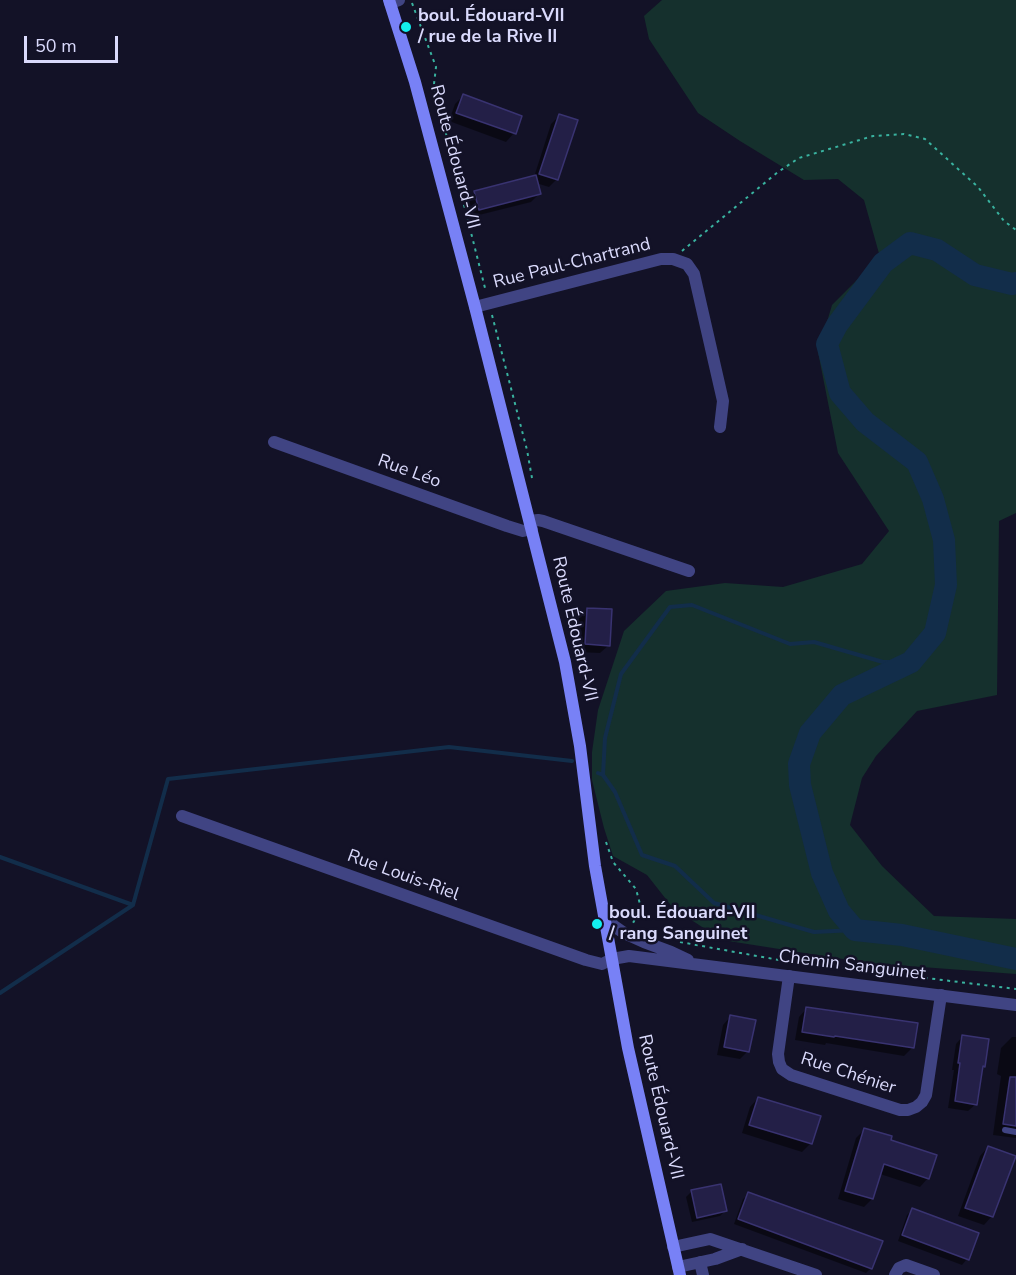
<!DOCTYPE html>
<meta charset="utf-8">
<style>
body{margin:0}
#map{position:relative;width:1016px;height:1275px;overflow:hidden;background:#131227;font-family:"Nunito Sans",sans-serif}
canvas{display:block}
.scale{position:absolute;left:24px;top:36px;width:94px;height:27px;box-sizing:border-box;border:3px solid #dadafc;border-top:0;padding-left:8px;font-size:18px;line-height:21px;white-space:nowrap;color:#dadafc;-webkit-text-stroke:4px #131227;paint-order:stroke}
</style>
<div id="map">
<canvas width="1016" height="1275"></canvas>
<div class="scale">50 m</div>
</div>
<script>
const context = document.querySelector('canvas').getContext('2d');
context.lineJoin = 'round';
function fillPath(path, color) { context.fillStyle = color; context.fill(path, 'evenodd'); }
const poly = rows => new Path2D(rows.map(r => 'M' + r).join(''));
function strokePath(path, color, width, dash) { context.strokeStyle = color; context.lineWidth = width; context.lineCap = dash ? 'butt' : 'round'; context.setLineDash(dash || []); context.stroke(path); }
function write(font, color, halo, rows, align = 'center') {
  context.font = font + ' "Nunito Sans",sans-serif'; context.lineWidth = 5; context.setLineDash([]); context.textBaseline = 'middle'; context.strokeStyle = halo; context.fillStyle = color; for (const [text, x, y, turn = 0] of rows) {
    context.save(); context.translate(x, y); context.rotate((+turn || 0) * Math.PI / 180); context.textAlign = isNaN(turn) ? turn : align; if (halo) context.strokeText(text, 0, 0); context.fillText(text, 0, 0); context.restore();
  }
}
fillPath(poly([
 [662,0,1016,0,1016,513,999,521,997,695,917,711,876,756,862,778,850,825,882,866,934,916,1016,919,1016,974,868,963,722,940,673,908,647,875,613,856,604,828,592,780,592,752,598,710,624,631,666,591,725,583,783,587,862,564,889,531,838,453,818,352,832,305,880,257,864,200,838,179,804,180,740,141,698,113,649,39,644,16]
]), '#15302d');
fillPath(poly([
 [463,96,514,133,506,142,449,121,455,104],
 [560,115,557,179,549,187,536,183,539,194,531,202,471,217,467,200,475,192,534,177,551,124],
 [588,609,609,645,600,653,577,652,579,618],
 [807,1008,912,1048,904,1056,826,1043,825,1045,795,1040,799,1017],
 [731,1016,748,1051,740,1059,717,1055,723,1025],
 [963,1036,983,1066,981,1068,976,1104,968,1111,948,1108,954,1070,952,1070,956,1044],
 [1012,1037,1016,1037,1016,1138,993,1135,1001,1076,997,1074,1001,1048],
 [758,1098,819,1117,810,1144,802,1152,742,1133,750,1107],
 [864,1130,889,1141,928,1178,920,1187,880,1174,872,1199,864,1207,838,1199,856,1138],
 [988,1147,992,1216,984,1225,958,1216,980,1156],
 [691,1192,725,1211,720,1216,692,1222,686,1197],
 [749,1194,871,1268,866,1273,734,1224,743,1199],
 [912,1210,967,1259,962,1265,898,1241,907,1215]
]), '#0007');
strokePath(poly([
 [598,773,603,775,615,792,642,855,675,866,714,903,814,932,855,930],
 [603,775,605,738,621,674,670,607,692,605,790,644,814,642,883,662,911,662],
 [0,857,133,905],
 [0,993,133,905,168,779,449,747,572,761]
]), '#122d4a', 4);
strokePath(poly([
 [1016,283,1012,284,975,275,937,250,910,243,883,263,837,325,827,344,840,393,865,422,917,462,933,499,944,540,946,585,935,633,911,662,842,695,810,733,799,764,800,785,822,873,839,911,855,930,902,935,1016,959]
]), '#122d4a', 22);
const building = poly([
 [463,94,522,116,516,134,456,113,463,94],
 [559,114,578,120,558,180,539,174,559,114],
 [536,175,541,194,479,210,474,191,536,175],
 [587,608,612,609,610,646,585,644,587,608],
 [806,1007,918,1023,914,1048,835,1036,834,1037,802,1032,806,1007],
 [730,1015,756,1020,749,1052,724,1047,730,1015],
 [962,1035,989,1039,985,1067,983,1066,977,1105,955,1101,960,1063,958,1063,962,1035],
 [1010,1077,1016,1077,1016,1126,1003,1124,1010,1077],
 [758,1097,821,1116,812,1144,749,1125,758,1097],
 [864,1128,892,1136,891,1140,937,1155,929,1179,884,1164,873,1199,845,1191,864,1128],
 [988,1146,1016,1156,993,1217,965,1208,988,1146],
 [721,1184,727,1211,697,1218,691,1190,721,1184],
 [748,1192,883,1241,872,1269,738,1219,748,1192],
 [912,1208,979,1233,969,1260,902,1235,912,1208]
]);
fillPath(building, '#231f47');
strokePath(building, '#393371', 1.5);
strokePath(poly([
 [412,3,436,67,434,84,435,90,486,292],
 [682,251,778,172,799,158,873,136,904,134,925,139,978,187,1004,221,1016,230],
 [492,315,527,450,532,478],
 [606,842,613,862,636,889,641,908,633,923],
 [680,942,779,960,1016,989]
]), '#39b29f', 2, [3, 4.5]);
strokePath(poly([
 [1005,1130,1016,1132]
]), '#404483', 6);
strokePath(poly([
 [390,3,399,0],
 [475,307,661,259,673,259,687,264,694,274,723,401,720,427],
 [274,442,507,526,523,531,532,529],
 [530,521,538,520,543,521,689,571],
 [182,816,586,960,602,964,612,959],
 [789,976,778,1054,779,1062,782,1069,791,1075,900,1110,908,1110,916,1107,922,1102,926,1095,941,995],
 [673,1247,710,1239,816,1275],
 [700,1262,703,1275],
 [678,1267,715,1259,742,1249],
 [895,1275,899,1268,906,1265,934,1275]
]), '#404483', 12);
strokePath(poly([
 [604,914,614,926,624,933,644,942,671,952,688,960],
 [612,959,629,956,1016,1005]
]), '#404483', 12);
strokePath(poly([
 [389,0,415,82,475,307,565,662,580,746,595,866,628,1048,680,1275]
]), '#7881f6', 12);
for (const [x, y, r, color] of [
 [406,27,6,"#13efef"],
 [597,924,6,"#13efef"]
]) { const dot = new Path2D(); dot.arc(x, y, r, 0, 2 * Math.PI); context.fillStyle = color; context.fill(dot); strokePath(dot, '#131227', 2); }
write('bold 18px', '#dadafc', '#131227', [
 ["boul. Édouard-VII",418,17],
 ["/ rue de la Rive II",418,38],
 ["boul. Édouard-VII",609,914],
 ["/ rang Sanguinet",609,935]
], 'left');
write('18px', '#dadafc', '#131227', [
 ["Route Édouard-VII",454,157,75],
 ["Rue Paul-Chartrand",572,264,-14],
 ["Rue Léo",409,472,20],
 ["Route Édouard-VII",574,629,77],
 ["Rue Louis-Riel",403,876,20],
 ["Chemin Sanguinet",852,966,7],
 ["Rue Chénier",848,1074,18],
 ["Route Édouard-VII",660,1107,77]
]);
</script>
